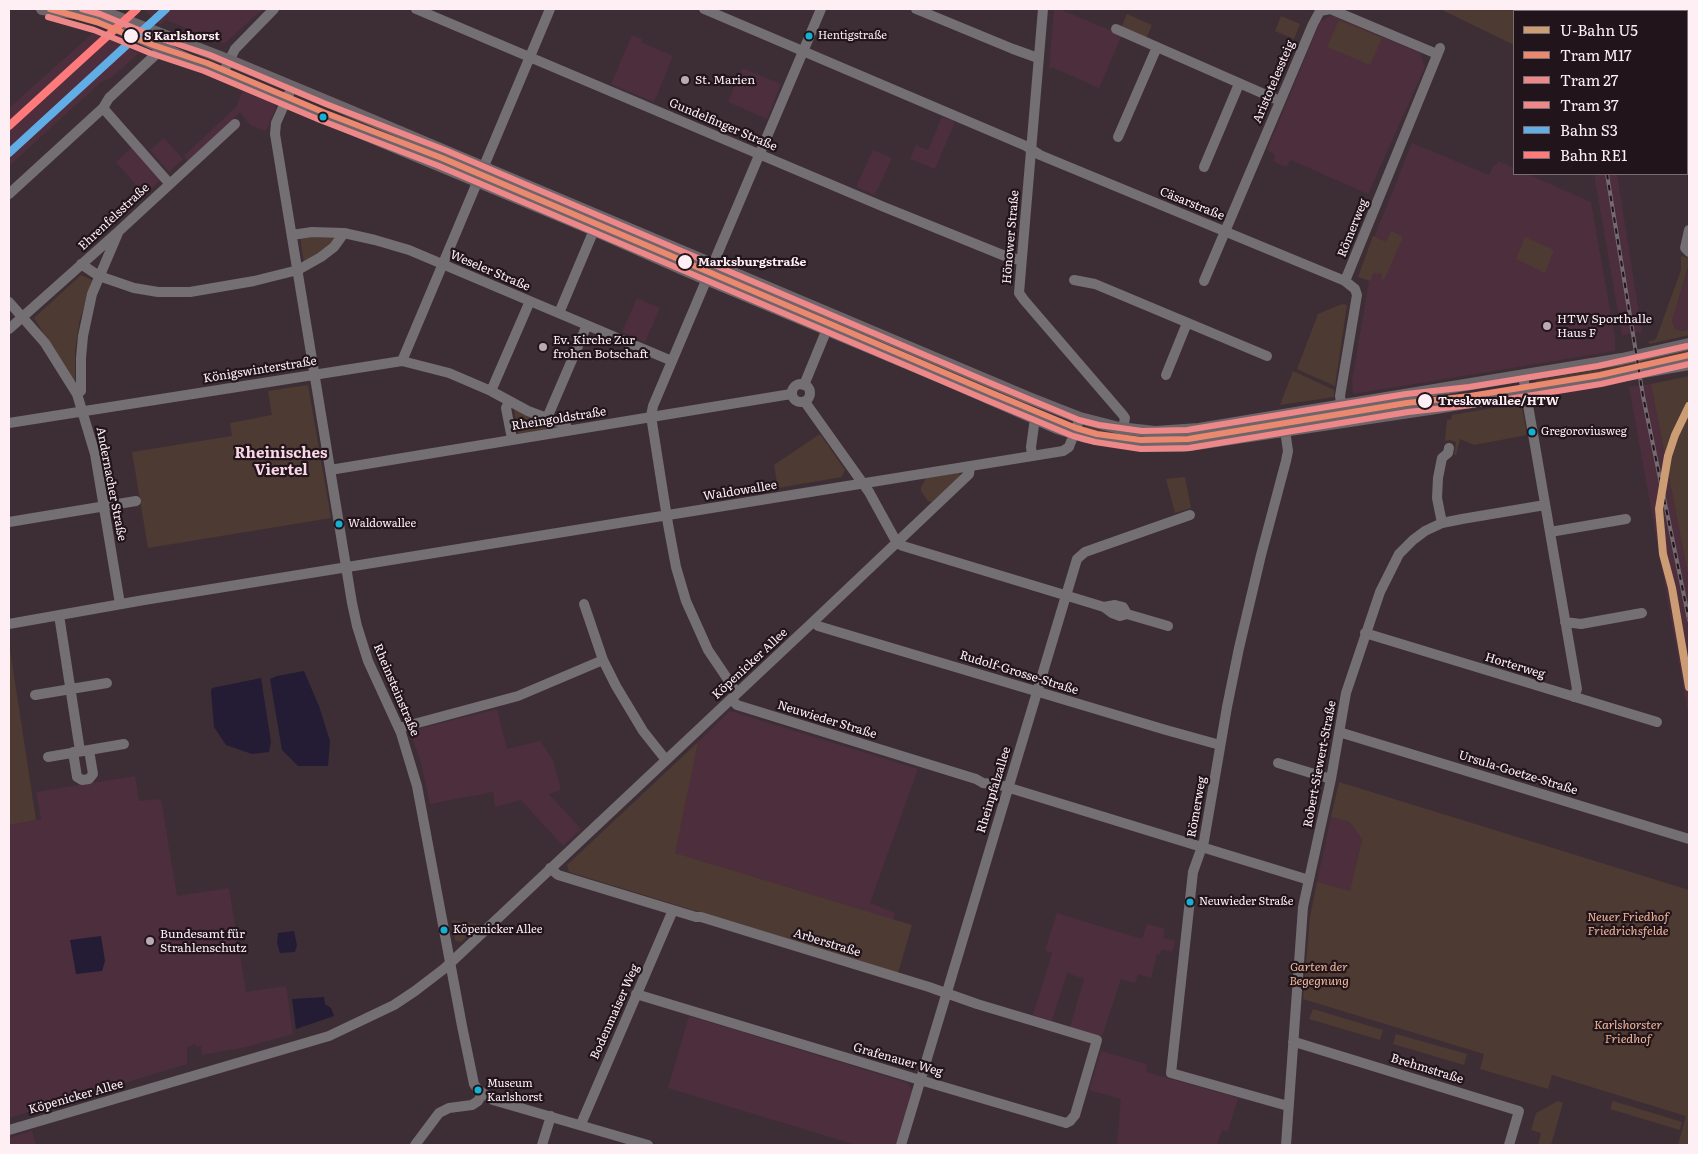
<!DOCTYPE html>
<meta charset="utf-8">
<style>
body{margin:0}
#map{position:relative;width:1698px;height:1154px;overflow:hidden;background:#3d2e35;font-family:Literata,serif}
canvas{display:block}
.frame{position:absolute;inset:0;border:10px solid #feeff5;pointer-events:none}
.legend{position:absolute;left:1513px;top:10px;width:175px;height:165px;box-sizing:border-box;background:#21151b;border:1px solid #796c72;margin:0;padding:6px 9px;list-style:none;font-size:15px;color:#feeff5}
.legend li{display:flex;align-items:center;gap:10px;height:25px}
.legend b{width:25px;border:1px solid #796c72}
</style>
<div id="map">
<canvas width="1698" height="1154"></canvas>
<div class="frame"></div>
<ul class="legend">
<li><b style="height:6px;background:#cc9c75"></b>U-Bahn U5</li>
<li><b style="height:6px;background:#eb8870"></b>Tram M17</li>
<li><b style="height:6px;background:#e88"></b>Tram 27</li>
<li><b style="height:6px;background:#e88"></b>Tram 37</li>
<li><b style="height:6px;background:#61ade6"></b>Bahn S3</li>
<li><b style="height:6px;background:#ff7a7a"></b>Bahn RE1</li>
</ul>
</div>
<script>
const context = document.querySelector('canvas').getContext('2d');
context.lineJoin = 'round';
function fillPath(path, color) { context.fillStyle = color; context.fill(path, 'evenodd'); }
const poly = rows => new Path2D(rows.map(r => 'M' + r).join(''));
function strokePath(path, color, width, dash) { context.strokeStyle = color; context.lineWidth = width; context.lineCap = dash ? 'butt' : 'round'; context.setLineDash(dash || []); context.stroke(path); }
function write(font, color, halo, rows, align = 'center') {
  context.font = font + ' Literata,serif'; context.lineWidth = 4.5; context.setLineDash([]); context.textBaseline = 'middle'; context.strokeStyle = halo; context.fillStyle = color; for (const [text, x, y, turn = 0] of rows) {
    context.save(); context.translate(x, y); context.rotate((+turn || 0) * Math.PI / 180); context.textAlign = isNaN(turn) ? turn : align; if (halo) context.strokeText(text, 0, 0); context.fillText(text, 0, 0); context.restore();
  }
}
fillPath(poly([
 [144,9,263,9,224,44,166,20,160,25],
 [1054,9,1059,9,1122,35,1099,88,1052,67,1049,69],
 [1330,16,1336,17,1420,53,1425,67,1368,194,1291,160,1286,167,1273,161,1275,156,1273,153,1267,150,1320,22],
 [93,33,132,48,131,50,139,53,111,78,101,82,9,166,9,108],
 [632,35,642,39,641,42,673,56,654,102,611,84],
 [742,68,781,84,767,119,728,102],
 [243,90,275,104,276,108,266,131,250,125,240,112,188,161,184,156,236,107],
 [942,117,955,122,935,169,910,159,916,145,928,150],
 [164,138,183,159,169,172,150,150],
 [1412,143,1489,175,1494,165,1496,165,1498,161,1514,168,1514,174,1527,174,1591,202,1615,338,1615,351,1353,394,1352,381,1369,281,1358,277],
 [132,147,161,179,145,195,116,162],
 [873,150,892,158,875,195,856,187],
 [1594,174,1617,174,1642,332,1622,335],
 [1689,266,1689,332,1675,329,1672,321],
 [637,298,660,308,645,342,622,332],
 [1651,384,1689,580,1689,718,1629,387],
 [497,709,507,749,540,741,553,760,561,790,549,794,581,829,563,846,521,800,495,807,493,792,430,804,421,763,410,731],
 [730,711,918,769,870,903,895,913,893,920,674,853,698,742],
 [135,776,139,801,161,799,177,896,229,888,246,992,286,986,293,1034,246,1047,202,1055,201,1046,197,1047,195,1044,187,1048,187,1064,9,1118,9,825,41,819,36,792],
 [1331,817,1365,825,1350,892,1317,882],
 [1057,913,1142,939,1147,924,1165,929,1163,938,1175,941,1172,952,1162,949,1160,954,1157,954,1151,978,1138,974,1135,983,1121,979,1102,1036,1070,1027,1084,979,1067,973,1052,1021,1033,1015,1052,953,1045,950],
 [689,1016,908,1083,912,1091,896,1145,856,1145,668,1088],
 [1101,1051,1147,1064,1146,1072,1238,1098,1228,1131,1222,1130,1217,1145,1117,1145,1121,1099,1089,1090],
 [32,1131,36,1145,9,1145,9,1138]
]), '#4d2e3d');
fillPath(poly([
 [1440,9,1557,9,1557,11,1514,11,1514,45],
 [1127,14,1152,25,1146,39,1121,28],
 [1281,16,1300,24,1294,39,1275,31],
 [1339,20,1382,38,1370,65,1327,47],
 [343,115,469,165,467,171,353,125],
 [496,176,566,206,564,211,596,225,597,221,693,260,692,263,627,235,625,238,493,182],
 [1391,231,1402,236,1402,239,1385,278,1381,282,1382,274,1373,273,1371,281,1358,277,1373,236,1386,242],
 [332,236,335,238,335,242,304,263,300,237],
 [1525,237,1554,250,1545,273,1516,259],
 [1681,256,1689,258,1689,264,1672,321,1675,329,1683,331,1689,330,1689,335,1650,344,1648,342,1656,339,1681,270],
 [81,275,92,280,79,323,75,352,75,383,34,318],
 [727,279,802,311,804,308,1023,401,1020,406,726,282],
 [1342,304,1347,305,1335,386,1297,369,1318,314],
 [1689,348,1689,358,1535,387,1536,380,1601,369],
 [1293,371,1334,390,1334,397,1280,405],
 [1689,376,1689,580,1651,384],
 [308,385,331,518,148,548,132,452,232,436,230,423,272,415,268,391],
 [1521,403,1527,435,1474,445,1460,439,1456,455,1454,455,1456,442,1450,440,1445,441,1447,420,1451,419,1452,415],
 [514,409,558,425,559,428,518,434],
 [1333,410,1334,417,1203,439,1156,443,1082,432,1085,426,1113,432],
 [820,434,845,470,842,477,778,488,774,465],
 [959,472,960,476,932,502,928,501,921,491,921,487,926,478],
 [1185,477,1191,508,1175,513,1166,479],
 [9,643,36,820,9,825],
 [698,742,675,853,912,925,898,973,569,872,567,865],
 [1339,782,1689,890,1689,1145,1678,1145,1686,1116,1552,1075,1548,1089,1480,1069,1484,1054,1303,999,1310,917,1317,882,1350,891,1362,839,1350,822,1331,817],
 [452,920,479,924,461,942,455,940],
 [1313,1009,1383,1030,1380,1040,1309,1019],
 [1396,1034,1467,1054,1464,1065,1393,1044],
 [1558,1101,1563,1103,1551,1145,1538,1145,1541,1133,1531,1130,1536,1113],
 [1613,1101,1682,1122,1680,1130,1610,1109]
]), '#4d3a32');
fillPath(poly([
 [304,671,319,706,330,741,328,766,298,766,282,750,270,679,277,676],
 [261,678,271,742,269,752,252,754,226,745,214,727,211,691,212,688],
 [294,931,297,945,295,952,280,953,277,943,278,933],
 [101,936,105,961,102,971,76,974,70,940],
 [324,997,325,1004,331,1008,334,1016,296,1029,292,999]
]), '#231c34');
strokePath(poly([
 [416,9,884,207,1010,258,1021,260],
 [704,9,1026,146,1040,155,1345,281,1355,289,1357,295,1340,396,1344,422],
 [916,9,1013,49,1038,58],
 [1043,9,1019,293,1024,300,1123,415,1125,418,1123,428],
 [1116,29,1280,101],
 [222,75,235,49,274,9],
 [292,87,276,123,275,134,352,603,357,626,368,661,401,733,417,786,462,1026,474,1084,478,1090,493,1100,648,1145],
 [103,108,169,183],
 [1118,137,1157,47],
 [1204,167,1239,84],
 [9,194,103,108,109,98,167,44],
 [1689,230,1685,248,1689,252],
 [292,235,312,232,344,233,375,240,409,250,672,361],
 [81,264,99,276,134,288,158,292,190,292,254,281,298,270,321,257,334,247,344,233],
 [1074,280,1095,284,1267,356],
 [1204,281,1313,24,1320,11,1330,9,1437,54],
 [1345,281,1440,48],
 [9,302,45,343,77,394,95,454,120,604],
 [559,313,594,230],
 [9,329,119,231,235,124],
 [402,361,550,9],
 [1166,375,1187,323],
 [1523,376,1577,689,1574,697],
 '792 393a9 9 0 1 1 18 0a9 9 0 1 1-18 0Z',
 [804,385,827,329],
 [491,391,530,301],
 [77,394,81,391,81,358,83,336,92,294,118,233],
 [509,402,506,408,512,439],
 [805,402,869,492,897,543],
 [547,418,587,325],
 [9,423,402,361,449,373,491,391,528,411,566,425,567,430],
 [1285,430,1288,451,1286,461,1261,555,1239,648,1227,707,1204,841,1193,872,1171,1073,1288,1106],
 [1032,456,1031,447,1035,418],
 [330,470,791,394],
 [9,522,136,501],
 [1442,523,1437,498,1438,478,1442,458,1448,453,1449,448],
 [1550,532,1626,519],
 [897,543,903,546,1104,607,1112,613,1120,616,1127,614,1168,626],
 [584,604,603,660,616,686,643,731,666,760],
 [1104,607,1115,605,1123,607,1127,614],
 [59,615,80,751],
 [814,621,818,626,1166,730,1220,745],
 [1565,622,1581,624,1642,613],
 [9,624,144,600,1063,451,1069,447,1080,418],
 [1365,633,1657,722],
 [737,693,708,650,686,601,676,567,668,524,651,416,653,406,821,9],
 [35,695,107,683],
 [731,699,737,705,976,779,983,783,1000,785,1309,880],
 [399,728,518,696,603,660],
 [1339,732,1689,839],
 [73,752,77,777,82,780,89,779,93,774,89,750],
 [48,757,124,744],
 [1278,763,1331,779],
 [550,868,558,875,696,917,701,917,929,987,977,1004,1097,1040,1075,1115,1070,1121,1066,1123,920,1080,636,994],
 [1293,1042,1298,1043,1519,1111,1509,1145],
 [581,1124,673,910],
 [9,1130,329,1036,394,1005,415,991,445,968,814,621,969,474,970,466],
 [415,1145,439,1113,449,1108,472,1105,478,1101,482,1094],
 [542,1145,551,1116],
 [901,1145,1077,559,1085,552,1190,515],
 [1286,1145,1303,907,1331,779,1346,693,1380,592,1399,554,1413,540,1425,531,1442,523,1462,519,1545,505]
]), '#736f72', 10);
strokePath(poly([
 [42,9,75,13,106,22,222,75,594,230,687,271,940,377,1057,428,1086,437,1147,446,1183,446,1436,408,1689,364],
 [96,9,228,60,348,110,1029,398,1080,418,1119,428,1155,432,1199,429,1622,359,1689,344]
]), '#6e656b', 12);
strokePath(poly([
 [570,210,595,224]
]), '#746a70', 1);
const rail = poly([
 [1579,9,1580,11],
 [1607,174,1643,396,1689,620]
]);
strokePath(rail, '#746a70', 4);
strokePath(rail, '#21151b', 2, [5.5]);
strokePath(poly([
 [9,153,166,9]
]), '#61ade6', 8);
strokePath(poly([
 [9,126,137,9]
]), '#ff7a7a', 8);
strokePath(poly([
 [50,9,97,22,153,45,207,63,323,112,442,158,992,393,1076,428,1097,434,1141,440,1188,439,1407,403,1470,396,1600,375,1689,355]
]), '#eb8870', 6);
strokePath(poly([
 [48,17,94,30,150,53,204,71,320,120,439,166,989,401,1073,436,1095,442,1141,449,1189,448,1408,412,1471,405,1601,384,1689,364]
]), '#e88', 6);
strokePath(poly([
 [82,9,100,14,156,37,210,55,326,104,445,150,995,385,1079,420,1099,425,1142,431,1187,430,1406,394,1469,387,1598,366,1687,346]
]), '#e88', 6);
strokePath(poly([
 [1689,406,1675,435,1668,456,1659,509,1663,554,1672,588,1689,687]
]), '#cc9c75', 8);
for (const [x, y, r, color] of [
 [131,36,8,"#feeff5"],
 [809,36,4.5,"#13b2d5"],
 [685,80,5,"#baabb2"],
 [323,117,4.5,"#13b2d5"],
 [685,262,8,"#feeff5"],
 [1547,326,5,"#baabb2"],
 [543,347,5,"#baabb2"],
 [1425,401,8,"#feeff5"],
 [1532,432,4.5,"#13b2d5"],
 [339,524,4.5,"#13b2d5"],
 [1190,902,4.5,"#13b2d5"],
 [444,930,4.5,"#13b2d5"],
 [150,941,5,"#baabb2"],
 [478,1090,4.5,"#13b2d5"]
]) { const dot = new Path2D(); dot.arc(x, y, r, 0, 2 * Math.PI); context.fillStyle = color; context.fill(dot); strokePath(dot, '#21151b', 2); }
write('11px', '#feeff5', '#21151b', [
 ["Hentigstraße",818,36],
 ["Gregoroviusweg",1541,432],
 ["Waldowallee",348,524],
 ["Neuwieder Straße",1199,902],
 ["Köpenicker Allee",453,930],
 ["Museum",487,1084],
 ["Karlshorst",487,1098]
], 'left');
write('bold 12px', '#feeff5', '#21151b', [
 ["S Karlshorst",144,36],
 ["Marksburgstraße",698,262],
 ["Treskowallee/HTW",1438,401]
], 'left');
write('12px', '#feeff5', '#21151b', [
 ["St. Marien",695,80],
 ["HTW Sporthalle",1557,319],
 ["Haus F",1557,333],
 ["Ev. Kirche Zur",553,340],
 ["frohen Botschaft",553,354],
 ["Bundesamt für",160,934],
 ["Strahlenschutz",160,948]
], 'left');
write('12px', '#feeff5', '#21151b', [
 ["Aristotelessteig",1274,82,-67],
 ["Gundelfinger Straße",723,125,23],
 ["Cäsarstraße",1192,204,22],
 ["Ehrenfelsstraße",114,217,-43],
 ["Römerweg",1353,228,-68],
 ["Hönower Straße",1011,237,-85],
 ["Weseler Straße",490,271,23],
 ["Königswinterstraße",260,370,-9],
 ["Rheingoldstraße",559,419,-9],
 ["Andernacher Straße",111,484,79],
 ["Waldowallee",740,491,-9],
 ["Köpenicker Allee",750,664,-43],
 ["Horterweg",1515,666,17],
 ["Rudolf-Grosse-Straße",1019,673,17],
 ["Rheinsteinstraße",396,690,67],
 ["Neuwieder Straße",827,720,17],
 ["Robert-Siewert-Straße",1320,764,-79],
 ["Ursula-Goetze-Straße",1518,773,17],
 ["Rheinpfalzallee",994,790,-73],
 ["Römerweg",1197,807,-80],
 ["Arberstraße",827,943,17],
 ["Bodenmaiser Weg",615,1012,-66],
 ["Grafenauer Weg",898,1060,16],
 ["Brehmstraße",1427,1069,17],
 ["Köpenicker Allee",76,1097,-16]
]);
write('italic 12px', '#f2b799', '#21151b', [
 ["Neuer Friedhof",1628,917],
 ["Friedrichsfelde",1628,931],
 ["Garten der",1319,967],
 ["Begegnung",1319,981],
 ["Karlshorster",1628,1025],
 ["Friedhof",1628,1039]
]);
write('bold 15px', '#fbd7e6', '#21151b', [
 ["Rheinisches",281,454],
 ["Viertel",281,471]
]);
</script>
